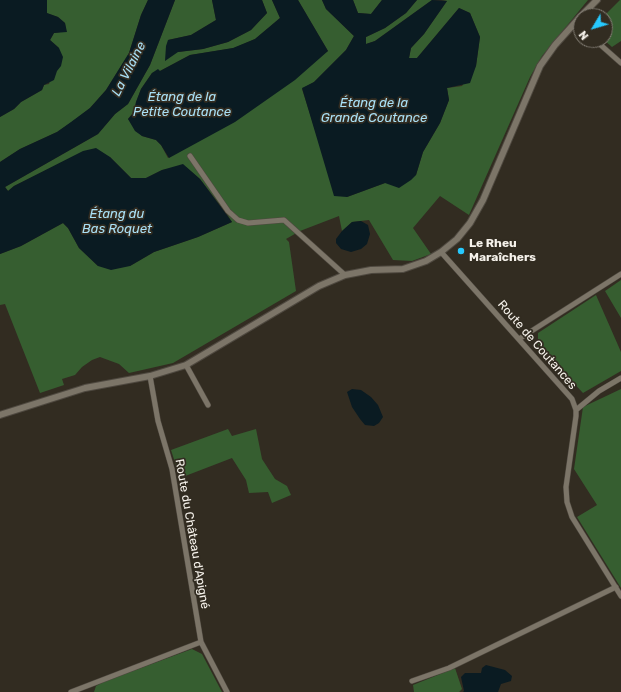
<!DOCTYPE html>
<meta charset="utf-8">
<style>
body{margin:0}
#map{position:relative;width:621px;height:692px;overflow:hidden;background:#322c21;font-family:Rubik,sans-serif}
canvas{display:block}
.north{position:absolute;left:573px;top:8px;width:40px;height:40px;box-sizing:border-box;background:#322c21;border:1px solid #807b72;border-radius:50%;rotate:232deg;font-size:11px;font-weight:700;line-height:16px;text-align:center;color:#f6f2eb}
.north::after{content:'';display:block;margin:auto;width:14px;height:18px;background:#26c9fe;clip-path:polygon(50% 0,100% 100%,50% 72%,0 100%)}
</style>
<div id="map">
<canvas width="621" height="692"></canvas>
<div class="north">N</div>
</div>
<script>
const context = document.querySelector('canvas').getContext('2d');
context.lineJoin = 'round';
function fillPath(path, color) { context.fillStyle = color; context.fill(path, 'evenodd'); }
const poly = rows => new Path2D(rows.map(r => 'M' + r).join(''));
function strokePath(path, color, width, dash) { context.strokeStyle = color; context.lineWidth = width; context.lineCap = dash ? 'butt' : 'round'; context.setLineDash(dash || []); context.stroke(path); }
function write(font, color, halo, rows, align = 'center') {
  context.font = font + ' Rubik,sans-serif'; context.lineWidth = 3.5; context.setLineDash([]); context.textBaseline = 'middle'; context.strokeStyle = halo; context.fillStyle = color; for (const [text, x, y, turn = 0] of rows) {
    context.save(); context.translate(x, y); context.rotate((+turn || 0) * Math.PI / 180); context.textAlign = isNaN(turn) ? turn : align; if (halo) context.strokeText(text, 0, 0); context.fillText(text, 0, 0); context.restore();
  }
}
fillPath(poly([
 [47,0,148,0,141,15,129,53,106,90,90,108,72,122,57,132,20,149,0,162,0,117,14,109,21,102,42,90,44,85,49,84,59,48,50,40,54,33,66,31,65,23,58,17,46,13],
 [175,0,212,0,216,20,191,35,168,40,178,52,203,49,228,42,251,30,267,13,262,0,272,0,280,18,255,39,234,48,190,55,160,71,152,73,141,89,136,102,135,107,136,109,128,119,142,136,156,140,161,145,168,158,328,51,298,0,322,0,326,9,354,36,346,50,314,82,302,89,318,139,347,197,385,183,416,175,423,152,440,123,449,100,447,88,462,86,476,66,480,37,470,13,459,8,417,58,409,58,411,48,424,34,447,1,442,0,588,0,542,56,530,77,469,215,440,196,413,228,431,254,412,261,393,260,369,220,352,222,342,231,339,216,300,231,286,239,289,242,296,291,173,363,129,373,119,364,100,357,92,360,82,367,75,375,62,379,64,385,40,393,5,304,0,305,0,254,21,246,63,223,68,228,79,248,98,266,130,266,154,252,198,237,232,222,227,214,200,179,186,167,162,170,146,178,131,178,110,157,83,152,14,186,8,191,5,187,98,134,115,114,128,104,150,65],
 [353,0,382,0,371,14,358,13],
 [417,0,432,0,375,41,366,44,366,37,385,28,406,13],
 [620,0,621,0,621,41,612,47,604,40,605,40,604,16],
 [621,280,621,318,605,291],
 [596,295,621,352,621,371,583,393,538,345,538,333],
 [621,389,621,588,577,517,597,505,574,469,583,407],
 [228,429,232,436,256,429,262,459,275,479,287,486,291,495,272,503,268,492,249,493,246,480,232,458,180,478,171,450],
 [192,649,202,654,222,692,94,692,96,686,103,682],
 [455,668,462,689,459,692,414,692,413,685]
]), '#365e30');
fillPath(poly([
 [0,0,47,0,47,13,58,17,65,23,67,32,54,33,50,40,59,48,63,57,61,66,57,71,54,80,44,85,42,90,21,102,14,109,0,117],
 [148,0,175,0,150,65,128,104,115,114,98,134,5,187,8,191,14,186,83,151,96,148,110,157,131,178,146,178,162,170,183,164,200,179,232,222,198,237,154,252,130,266,111,270,98,266,79,248,68,228,63,223,21,246,0,254,0,162,20,149,57,132,71,122,90,108,106,90,129,53,141,15],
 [212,0,262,0,267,13,251,30,228,42,203,49,178,52,165,61,166,46,168,40,191,35,216,20],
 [272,0,298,0,328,51,295,80,235,122,169,158,161,145,156,140,142,136,135,131,128,119,136,110,135,107,136,102,141,89,152,73,158,69,160,71,190,55,233,48,255,39,280,18],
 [322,0,353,0,358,13,371,14,382,0,417,0,406,13,385,28,366,37,366,44,375,41,432,0,447,1,424,34,411,48,409,58,417,58,459,8,470,13,480,37,476,66,470,83,447,88,449,100,440,123,423,152,416,175,411,180,399,188,385,183,347,197,334,196,302,88,314,82,346,50,354,36,326,9],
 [361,221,368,225,370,234,367,244,361,249,351,252,341,249,336,243,336,239,342,231,352,222],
 [352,389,361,390,371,397,378,405,383,417,379,423,374,426,365,425,360,419,352,407,347,392],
 [486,665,505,670,512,676,511,681,501,684,498,692,463,692,464,691,461,677,465,673,481,673,482,668]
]), '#0a1b22');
const minor = poly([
 [575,23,581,28],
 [595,40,621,63],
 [190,156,228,211,238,220,248,223,284,220,345,275],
 [441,252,572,399,576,410,576,416,566,487,567,502,572,517,621,596],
 [519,339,621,274],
 [186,365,208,405],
 [150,376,158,421,172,469,201,642,227,692],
 [576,410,599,391,621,378],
 [412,681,449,668,616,587],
 [71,692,201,642]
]);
const tertiary = poly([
 [581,16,597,0],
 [0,415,85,388,150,376,186,365,319,286,345,275,371,270,403,269,426,261,441,252,457,239,470,223,483,200,540,66,555,45,581,16]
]);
strokePath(minor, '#4f4940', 6);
strokePath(tertiary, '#4f4940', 8);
strokePath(minor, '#7c7568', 5);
strokePath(tertiary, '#7c7568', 6);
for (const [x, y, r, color] of [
 [461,251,4,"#26c9fe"]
]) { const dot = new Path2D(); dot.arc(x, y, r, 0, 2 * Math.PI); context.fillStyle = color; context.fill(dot); strokePath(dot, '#322c21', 1.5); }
write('bold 12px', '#f6f2eb', '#322c21', [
 ["Le Rheu",469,244],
 ["Maraîchers",469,258]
], 'left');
write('12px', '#f6f2eb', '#322c21', [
 ["Route de Coutances",537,345,49],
 ["Route du Château d'Apigné",192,534,80]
]);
write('italic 13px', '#a9e0f6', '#322c21', [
 ["La Vilaine",129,69,-63],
 ["Étang de la",182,97],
 ["Petite Coutance",182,112],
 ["Étang de la",374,103],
 ["Grande Coutance",374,118],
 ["Étang du",117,214],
 ["Bas Roquet",117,229]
]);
</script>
